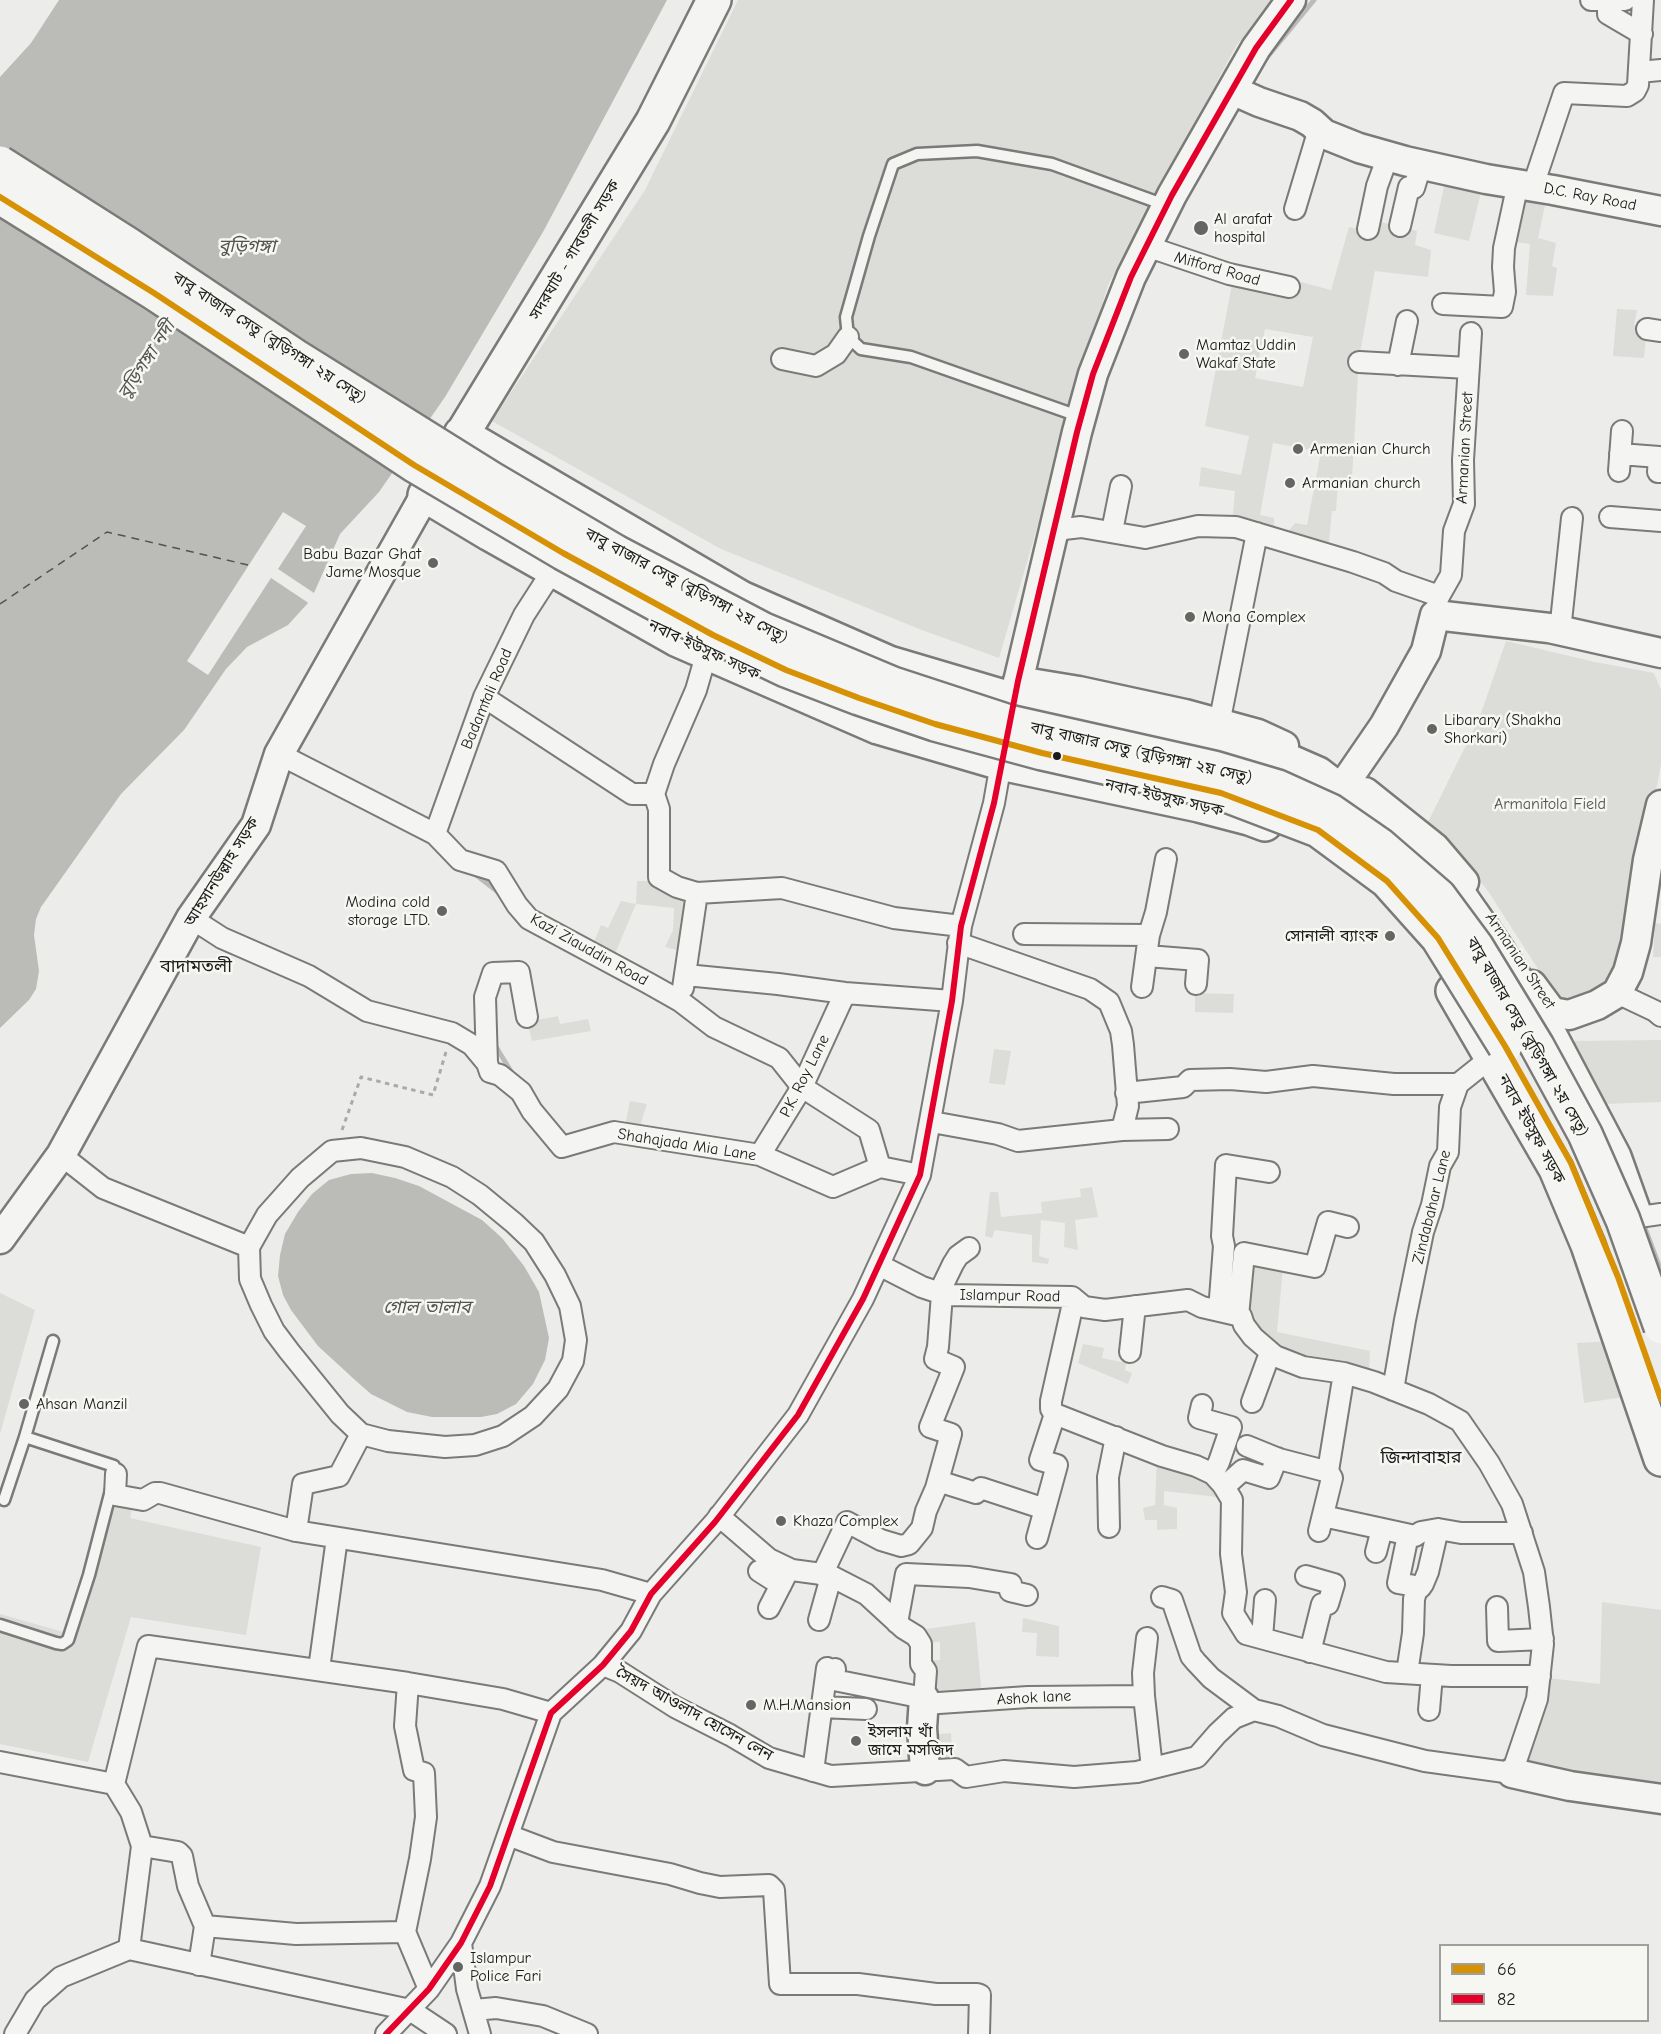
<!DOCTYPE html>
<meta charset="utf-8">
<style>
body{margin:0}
#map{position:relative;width:1661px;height:2034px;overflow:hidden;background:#ececea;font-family:"Comic Neue",sans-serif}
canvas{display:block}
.legend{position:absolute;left:1439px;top:1944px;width:210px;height:78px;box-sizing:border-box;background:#f6f6f2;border:2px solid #9f9f9c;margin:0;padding:8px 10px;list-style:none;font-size:18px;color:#1c1c1c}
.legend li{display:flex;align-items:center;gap:12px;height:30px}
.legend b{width:30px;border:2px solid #9f9f9c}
</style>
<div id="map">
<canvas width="1661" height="2034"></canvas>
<ul class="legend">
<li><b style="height:8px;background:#d69104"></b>66</li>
<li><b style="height:8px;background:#e4002b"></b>82</li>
</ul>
</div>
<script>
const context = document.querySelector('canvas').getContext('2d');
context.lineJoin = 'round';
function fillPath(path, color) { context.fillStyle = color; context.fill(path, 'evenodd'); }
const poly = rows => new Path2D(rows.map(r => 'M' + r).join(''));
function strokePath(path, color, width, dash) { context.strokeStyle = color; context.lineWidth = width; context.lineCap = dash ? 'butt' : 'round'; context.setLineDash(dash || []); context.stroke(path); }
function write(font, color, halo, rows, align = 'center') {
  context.font = font + ' "Comic Neue","Noto Sans Bengali",sans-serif'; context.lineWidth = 5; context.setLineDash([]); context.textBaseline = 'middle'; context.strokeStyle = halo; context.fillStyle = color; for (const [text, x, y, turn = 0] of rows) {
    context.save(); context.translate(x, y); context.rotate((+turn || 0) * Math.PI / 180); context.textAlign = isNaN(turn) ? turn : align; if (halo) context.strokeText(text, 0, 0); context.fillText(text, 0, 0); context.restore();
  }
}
fillPath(poly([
 [738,0,1274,0,1236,46,1108,285,999,658,922,630,721,549,492,421,645,190],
 [1446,177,1483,184,1469,241,1434,233],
 [1519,186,1548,191,1538,238,1556,243,1552,266,1557,268,1553,296,1526,295,1530,244,1509,241],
 [1372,220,1417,231,1415,245,1431,250,1428,277,1375,271,1359,358,1352,478,1338,483,1336,511,1332,511,1328,551,1232,524,1235,491,1199,486,1201,467,1241,475,1249,436,1205,426,1233,279,1293,280,1331,290,1349,227,1369,231],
 [1265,329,1313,337,1303,387,1255,378],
 [1273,443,1321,452,1307,525,1295,523,1287,533,1277,531,1274,524,1274,518,1260,515],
 [1617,309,1637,310,1634,325,1647,327,1644,358,1613,356],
 [1506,641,1595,662,1654,673,1661,690,1661,764,1625,957,1602,992,1563,1008,1488,891,1460,856,1428,822,1479,719],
 [637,881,655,881,694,896,685,952,665,947,673,930,674,908,636,904,612,961,591,949,601,925,608,928,621,901,636,904],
 [1655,923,1661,924,1661,957,1653,957],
 [1195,993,1234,994,1233,1013,1195,1012],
 [558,1016,560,1024,588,1019,591,1031,532,1041,527,1022],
 [1661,1040,1661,1102,1604,1104,1572,1041],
 [994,1049,1011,1051,1005,1085,989,1083],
 [630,1101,647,1104,639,1129,625,1126],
 [1092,1187,1098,1217,1075,1220,1078,1250,1064,1247,1065,1223,1041,1220,1039,1256,1049,1259,1048,1264,1032,1262,1032,1235,995,1230,992,1238,985,1236,990,1192,998,1192,1001,1217,1042,1213,1041,1202,1081,1197,1080,1189],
 [1248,1260,1283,1268,1277,1332,1370,1351,1369,1374,1281,1355,1243,1310],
 [0,1293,35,1310,0,1434],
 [1613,1341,1630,1396,1584,1403,1577,1343],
 [1083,1344,1104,1348,1102,1358,1126,1363,1125,1370,1132,1373,1128,1384,1078,1363],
 [1157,1459,1194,1470,1226,1498,1164,1491,1164,1505,1177,1508,1177,1529,1157,1530,1157,1520,1145,1520,1143,1508,1155,1505],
 [106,1494,133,1500,130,1518,261,1547,246,1635,131,1617,88,1762,0,1744,0,1614,67,1633],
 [1602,1602,1661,1610,1661,1787,1522,1769,1548,1678,1600,1684],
 [1023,1618,1059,1626,1059,1657,1036,1656,1037,1633,1022,1632],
 [975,1622,982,1697,926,1701,923,1661,940,1660,940,1642,923,1643,912,1631],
 [951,1733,953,1767,930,1768,928,1735]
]), '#dcdcd9');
fillPath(poly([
 [59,0,667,0,543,232,445,397,379,492,340,534,314,593,308,603,288,625,247,647,226,669,184,730,121,794,41,907,36,919,34,935,39,971,36,989,29,1000,0,1028,0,77,31,43],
 [372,1173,395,1178,419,1186,482,1220,502,1238,524,1266,539,1292,549,1338,545,1360,533,1384,516,1404,497,1414,481,1417,432,1417,407,1412,371,1394,355,1380,318,1346,291,1310,283,1295,278,1276,280,1255,285,1234,298,1212,312,1194,329,1180,351,1174]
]), '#bbbbb8');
fillPath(poly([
 [283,512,306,526,278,569,317,595,310,604,271,578,208,675,187,661]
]), '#ececea');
strokePath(poly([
 [1260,66,1314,0],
 [471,871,502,895],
 [1486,905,1508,937],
 [493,1042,515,1078],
 [1642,1220,1661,1271]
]), '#bbbbb8', 5);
strokePath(poly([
 [0,604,107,532,248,565]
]), '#535352', 1.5, [8, 6]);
const lane = poly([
 [1081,417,911,357,861,349,848,337,846,317,869,236,893,164,917,154,977,151,1052,164,1165,205],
 [25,1437,53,1341],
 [0,1625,56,1643,62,1644,68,1640,89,1575,116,1471,114,1466,25,1437,4,1500]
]);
const street = poly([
 [1591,0,1625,0],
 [1608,1,1608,14,1642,34],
 [1639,72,1661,70],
 [1533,186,1564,93,1627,96,1635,91,1638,85,1643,0],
 [1295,209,1319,129],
 [1400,226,1409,187,1414,188,1421,165],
 [1368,229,1377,186,1388,156],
 [1146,246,1229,274,1289,287],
 [1443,304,1502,307,1505,292,1503,267,1504,248,1518,183],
 [1647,329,1661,331],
 [782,359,816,366,836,354,848,337],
 [1359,362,1468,368],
 [1398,365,1407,321],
 [1620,454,1659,457,1658,472,1661,472],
 [1619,471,1622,431],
 [1610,517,1661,521],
 [1112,531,1121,486],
 [1054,534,1064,529,1081,527,1145,538,1198,526,1236,527,1353,562,1384,573,1396,581,1439,596],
 [1437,607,1438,598,1451,575,1454,531,1464,504,1463,460,1471,333],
 [1560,631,1572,518],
 [484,697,632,794,654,794],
 [1219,724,1257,533],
 [279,754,435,834,460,860,496,871,517,905,529,919,648,983,680,1001,714,1027,779,1058,802,1087,869,1130,880,1167],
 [654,794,659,809,659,877,677,887,697,893,782,888,894,918,961,926],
 [654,794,664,764,696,690,709,645],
 [435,834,484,697,524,615,553,570],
 [191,918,222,938,309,976,367,1011,452,1033,472,1045,487,1063,490,1072,500,1075,521,1092,532,1111,562,1147,614,1132,760,1155,833,1187,880,1167,920,1175],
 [1024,934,1149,935],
 [958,943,1090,989,1109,1002,1121,1031,1123,1045,1128,1106,1122,1130],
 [1147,956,1198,960,1196,984],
 [686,975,778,984,845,993,952,1001],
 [1142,987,1149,935,1156,912,1166,859],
 [683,988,697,893],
 [1617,993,1655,1011,1661,1016],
 [487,1063,485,997,493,973,519,972,527,1017],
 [1126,1093,1183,1087,1190,1080,1230,1079,1266,1082,1313,1076,1394,1084,1458,1084],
 [932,1122,998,1134,1018,1141,1122,1130,1168,1129],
 [361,1148,405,1157,452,1177,480,1195,514,1223,534,1242,555,1275,570,1306,576,1340,573,1361,558,1389,533,1416,503,1436,475,1445,445,1447,388,1441,361,1434,340,1414,289,1351,274,1331,261,1305,250,1279,249,1247,267,1215,300,1178,332,1151,361,1148],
 [61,1155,103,1188,249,1247],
 [760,1155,802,1087,845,993],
 [1625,1219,1661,1214],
 [879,1265,922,1287,946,1295,1072,1297,1084,1307,1105,1310,1188,1300,1202,1307,1241,1316,1244,1325,1253,1337,1275,1356,1303,1367,1344,1373,1374,1382,1429,1404,1460,1421,1489,1463,1512,1504,1534,1572,1539,1607,1543,1644,1537,1699,1512,1773,1425,1761,1323,1735,1278,1716,1254,1710,1211,1678,1196,1662,1191,1656,1172,1600,1162,1597],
 [939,1293,953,1264,958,1256,969,1248],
 [1074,1299,1051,1401,1051,1409,1055,1414,1162,1456,1196,1466,1213,1474,1223,1485,1232,1500,1231,1554,1236,1592,1233,1613,1246,1634,1386,1672,1451,1676,1540,1676],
 [1219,1311,1224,1246,1222,1236,1226,1165,1269,1172],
 [1238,1316,1244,1253,1315,1267,1328,1222,1348,1227],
 [1130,1352,1135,1306],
 [1393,1390,1405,1320,1423,1232,1432,1205,1440,1166,1448,1152,1450,1107,1458,1084,1498,1052],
 [1252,1402,1270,1353],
 [1202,1405,1199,1418,1231,1427,1219,1462,1213,1474],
 [1247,1446,1279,1459,1329,1472],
 [116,1474,115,1495,143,1500,155,1493,160,1493,296,1531,602,1580,651,1594],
 [938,1481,976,1493,981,1488,1045,1509],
 [1224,1487,1243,1470,1269,1478,1277,1458],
 [719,1516,769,1559,792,1570,829,1575,866,1594,903,1628,916,1636,921,1644,921,1664,926,1671,924,1698,834,1680,835,1669],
 [1323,1516,1415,1536,1421,1532,1438,1529,1461,1533,1522,1533],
 [1109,1527,1108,1477,1116,1437],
 [296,1531,303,1484,339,1476,361,1434],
 [1319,1531,1332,1478,1328,1471,1344,1373],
 [1408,1535,1398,1583,1421,1587],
 [1037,1538,1057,1465,1040,1460,1055,1414],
 [1376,1552,1382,1529],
 [759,1571,781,1585],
 [822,1575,847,1522,881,1540,901,1546,909,1544,922,1528,926,1511,936,1488,951,1434,930,1427,954,1367,935,1359,938,1347,942,1294],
 [1306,1576,1334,1584,1328,1604,1322,1604,1310,1652],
 [1497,1607,1498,1641,1543,1639],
 [769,1608,789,1569],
 [819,1620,831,1577],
 [897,1623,906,1574,969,1577,1011,1584,1010,1591,1027,1595],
 [1147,1638,1143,1673,1144,1696,1152,1768],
 [1262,1638,1265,1600],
 [603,1665,620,1672,675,1707,730,1735,769,1758,831,1776,955,1769,966,1777,1004,1771,1074,1777,1137,1772,1197,1757,1217,1734,1234,1718,1254,1710],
 [319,1669,337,1538],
 [1407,1673,1413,1633,1414,1599,1416,1592,1423,1584,1428,1572,1438,1529],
 [408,1683,405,1726,414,1770,424,1773,426,1817,420,1859,405,1932,429,1989],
 [924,1704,1028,1697,1144,1696],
 [821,1707,866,1709],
 [1429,1710,1432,1675],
 [0,1762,114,1784,148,1646,408,1683,503,1699,551,1713],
 [813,1771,827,1668],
 [114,1784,131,1812,142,1846,129,1949],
 [508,1835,553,1852,670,1874,700,1883,720,1887,769,1885,774,1890,780,1984,858,1984,936,1994,977,1994,980,1995,979,2034],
 [142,1846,178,1852,182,1856,188,1886,205,1926,199,1965],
 [205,1926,296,1934,405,1932],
 [461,1943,467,1989,480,2034],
 [474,2010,496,2008,543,2016,587,2034],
 [15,2034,35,2000,61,1977,129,1949,410,2010,446,2034],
 [386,2034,429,1989,461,1943,490,1886,551,1713,603,1665,631,1631,651,1594,715,1522,798,1415,863,1299,920,1175,952,1001,961,926,994,803,1001,763]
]);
const secondary = poly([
 [1232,90,1259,102,1300,116,1312,123,1324,134,1359,148,1405,161,1486,179,1553,190,1661,211],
 [1018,681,1079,691,1185,714,1258,734,1284,746],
 [1014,699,1077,432,1093,374,1131,277,1172,195,1256,48,1291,0],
 [1349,777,1384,726,1426,651,1435,615,1549,628,1661,653],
 [1365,792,1435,848,1464,882],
 [1532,985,1552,1012,1569,1015,1597,1005,1617,993,1628,972,1636,943,1648,860,1661,805],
 [0,1239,61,1155,191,918,256,825,279,754,425,495],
 [924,1698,922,1728,925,1770],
 [1512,1773,1570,1786,1661,1799]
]);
const highway = poly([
 [714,0,653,121,425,495,490,534,676,639,878,727,1001,763,1199,805,1249,818,1265,824],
 [461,434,741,598,889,663,1014,700,1270,753,1318,774,1357,804,1454,888,1499,953,1548,1032,1614,1157,1634,1213],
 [1453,991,1556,1169,1588,1245,1661,1459]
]);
strokePath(lane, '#7a7a79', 15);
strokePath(street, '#7a7a79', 24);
strokePath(secondary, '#7a7a79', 33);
strokePath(highway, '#7a7a79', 38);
strokePath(poly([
 [342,1130,361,1077,433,1095,446,1052]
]), '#aaaaa9', 3, [4.5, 4.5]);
strokePath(lane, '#f4f4f2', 10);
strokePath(street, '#f4f4f2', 20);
strokePath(secondary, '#f4f4f2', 28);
strokePath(highway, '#f4f4f2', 33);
const highwayBridge = poly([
 [0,163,129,245,295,356,492,479,616,552,764,630,893,684,1009,722,1214,768,1278,787,1331,811,1380,845,1439,896,1476,946,1537,1046,1585,1134,1623,1220,1661,1327],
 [0,197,154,293,414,465,563,553,713,635,786,670,859,698,935,724,1042,753,1221,793,1318,830,1387,881,1438,938,1505,1046]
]);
strokePath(highwayBridge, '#7a7a79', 38, []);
strokePath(highwayBridge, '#f4f4f2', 33);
strokePath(poly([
 [0,197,154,293,414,465,563,553,713,635,786,670,859,698,935,724,1042,753,1221,793,1318,830,1387,881,1438,938,1505,1046,1571,1163,1618,1277,1661,1399]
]), '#d69104', 6);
strokePath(poly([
 [386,2034,429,1989,461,1943,490,1886,551,1713,603,1665,631,1631,651,1594,715,1522,798,1415,863,1299,920,1175,952,1001,961,926,994,803,1018,681,1077,432,1093,374,1131,277,1172,195,1256,48,1291,0]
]), '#e4002b', 6);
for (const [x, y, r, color] of [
 [1201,228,8,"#656564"],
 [1184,354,6,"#656564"],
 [1298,449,6,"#656564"],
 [1290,483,6,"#656564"],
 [433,563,6,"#656564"],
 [1190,617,6,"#656564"],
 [1432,729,6,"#656564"],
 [1057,756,5,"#1c1c1c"],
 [442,911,6,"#656564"],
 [1390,936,6,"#656564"],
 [24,1404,6,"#656564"],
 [781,1521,6,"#656564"],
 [751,1705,6,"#656564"],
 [856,1741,6,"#656564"],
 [458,1967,6,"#656564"]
]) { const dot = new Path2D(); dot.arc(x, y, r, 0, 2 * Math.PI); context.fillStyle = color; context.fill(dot); strokePath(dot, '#f6f6f2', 2); }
write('16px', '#1c1c1c', '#f6f6f2', [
 ["D.C. Ray Road",1590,197,11],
 ["সদরঘাট - গাবতলী সড়ক",575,250,-59],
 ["Mitford Road",1217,269,16],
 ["বাবু বাজার সেতু (বুড়িগঙ্গা ২য় সেতু)",269,338,33],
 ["Armanian Street",1465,448,-87],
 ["বাবু বাজার সেতু (বুড়িগঙ্গা ২য় সেতু)",686,586,28],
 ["নবাব ইউসুফ সড়ক",704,650,25],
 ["Badamtali Road",487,699,-67],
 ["বাবু বাজার সেতু (বুড়িগঙ্গা ২য় সেতু)",1141,753,13],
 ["নবাব ইউসুফ সড়ক",1164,798,13],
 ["আহসানউল্লাহ সড়ক",222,872,-58],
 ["Kazi Ziauddin Road",589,950,29],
 ["Armanian Street",1520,961,56],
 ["বাবু বাজার সেতু (বুড়িগঙ্গা ২য় সেতু)",1527,1037,60],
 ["P.K. Roy Lane",805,1076,-63],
 ["নবাব ইউসুফ সড়ক",1531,1129,61],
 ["Shahajada Mia Lane",687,1145,9],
 ["Zindabahar Lane",1432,1207,-76],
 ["Islampur Road",1010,1296,1],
 ["Ashok lane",1034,1698,-3],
 ["সৈয়দ আওলাদ হোসেন লেন",694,1714,29]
]);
write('16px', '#1c1c1c', '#f6f6f2', [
 ["Al arafat",1214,219],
 ["hospital",1214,237],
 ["Mamtaz Uddin",1196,345],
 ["Wakaf State",1196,363],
 ["Armenian Church",1310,449],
 ["Armanian church",1302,483],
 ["Babu Bazar Ghat",421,554,"right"],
 ["Jame Mosque",421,572,"right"],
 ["Mona Complex",1202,617],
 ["Libarary (Shakha",1444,720],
 ["Shorkari)",1444,738],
 ["Modina cold",430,902,"right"],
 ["storage LTD.",430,920,"right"],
 ["সোনালী ব্যাংক",1378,936,"right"],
 ["Ahsan Manzil",36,1404],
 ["Khaza Complex",793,1521],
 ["M.H.Mansion",763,1705],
 ["ইসলাম খাঁ",868,1732],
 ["জামে মসজিদ",868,1750],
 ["Islampur",470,1958],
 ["Police Fari",470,1976]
], 'left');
write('16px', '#515151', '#f6f6f2', [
 ["Armanitola Field",1550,804]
]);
write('italic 18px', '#535352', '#f6f6f2', [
 ["বুড়িগঙ্গা",247,247],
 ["বুড়িগঙ্গা নদী",147,360,-57],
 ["গোল তালাব",427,1308]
]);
write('18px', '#1c1c1c', '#f6f6f2', [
 ["বাদামতলী",196,967],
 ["জিন্দাবাহার",1421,1458]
]);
</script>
